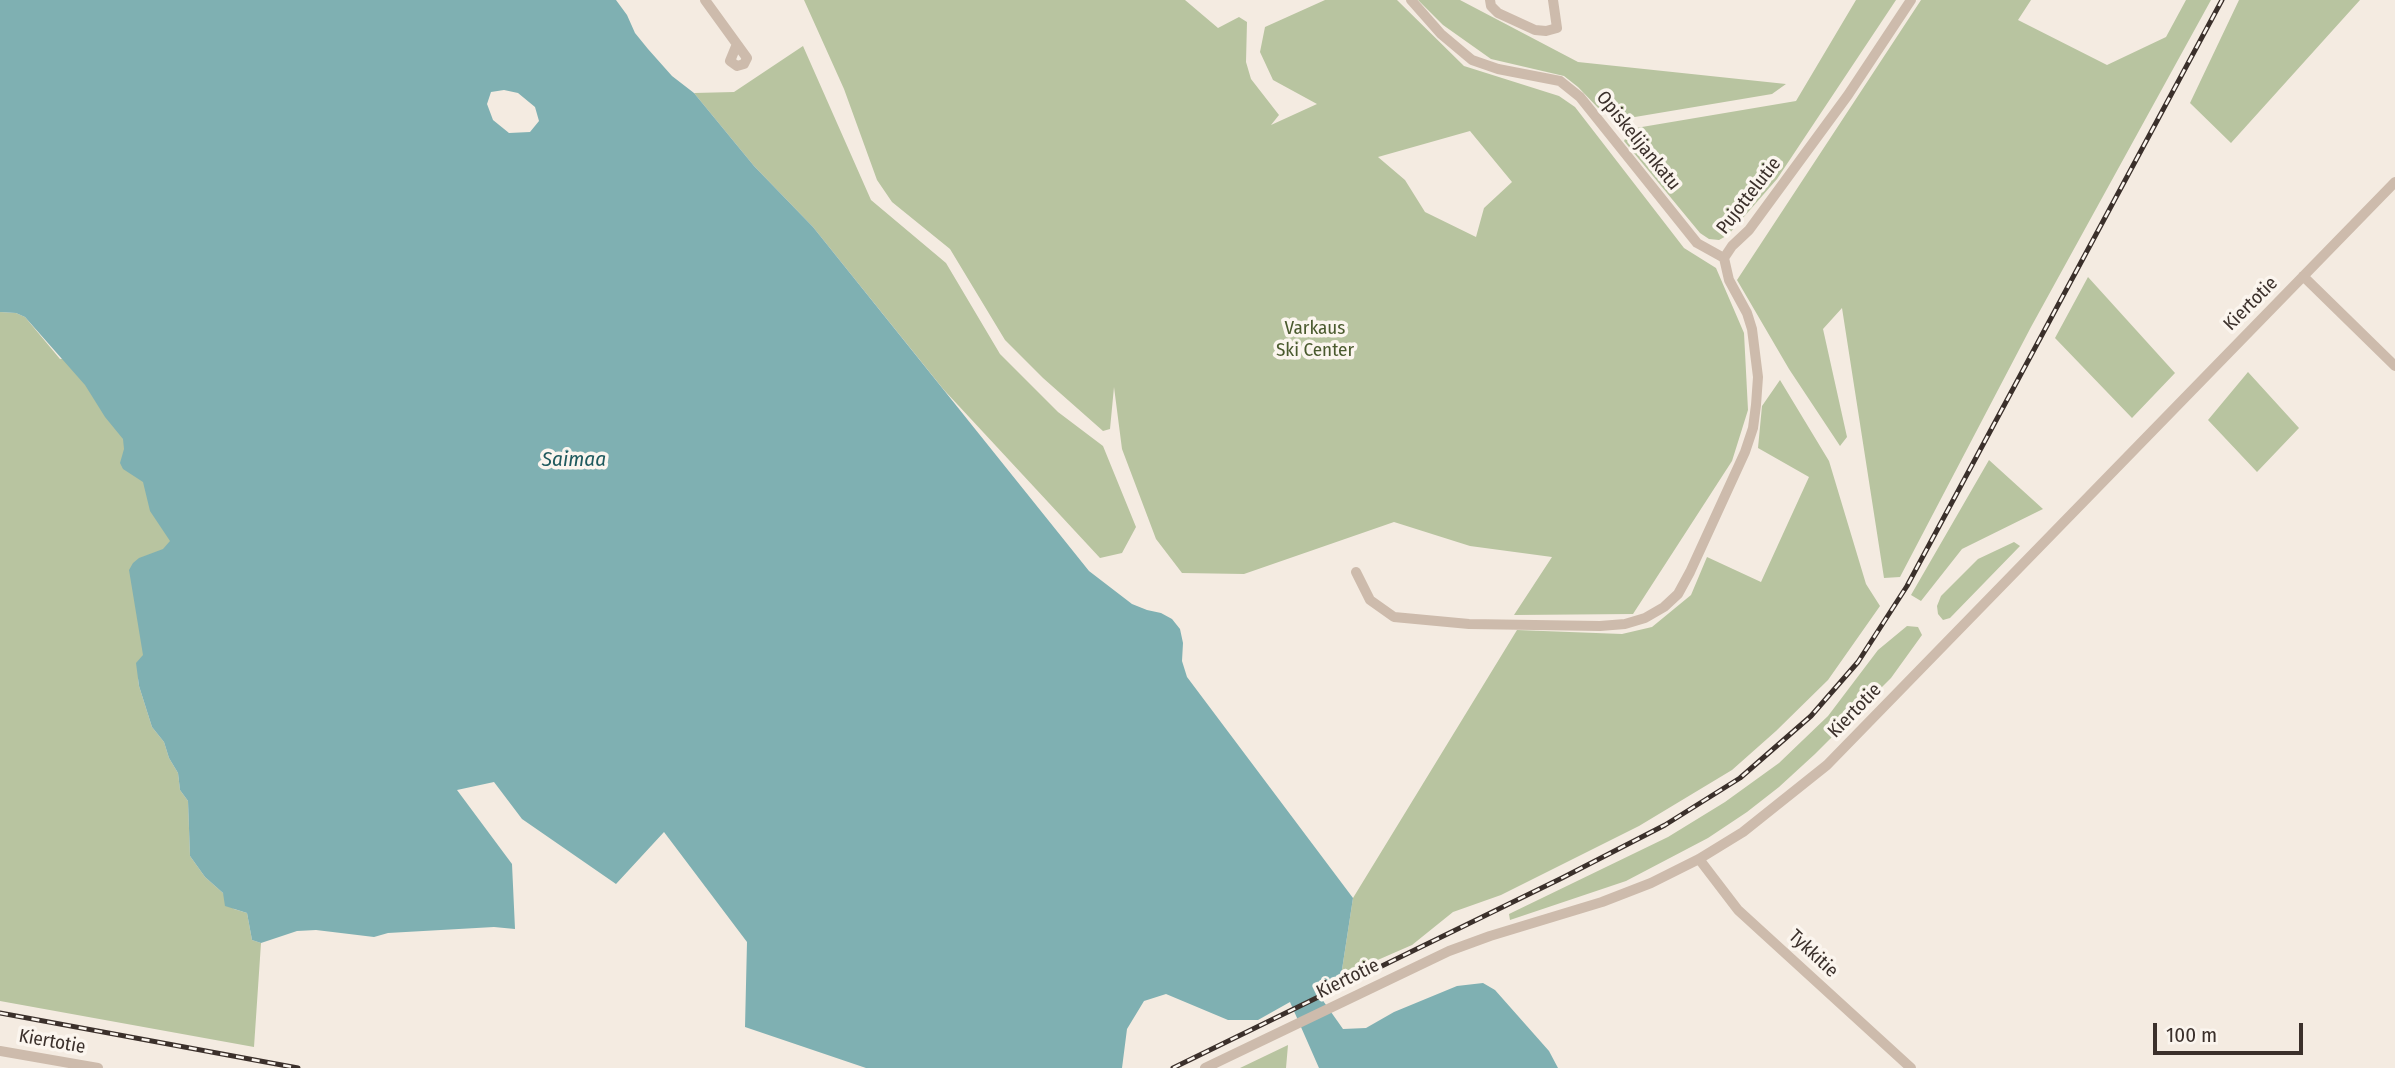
<!DOCTYPE html>
<style>
body{margin:0}
#map{position:relative;width:2395px;height:1068px;overflow:hidden;background:#f4ebe1;font-family:"Fira Sans Condensed",sans-serif}
canvas{display:block}
.scale{position:absolute;left:2153px;top:1023px;width:150px;height:32px;box-sizing:border-box;border:4px solid #3b302b;border-top:0;padding-left:9px;font-size:21px;line-height:24px;white-space:nowrap;color:#3b302b;-webkit-text-stroke:5px #fbf5ee;paint-order:stroke}
</style>
<div id="map">
<canvas width="2395" height="1068"></canvas>
<div class="scale">100 m</div>
</div>
<script>
const context = document.querySelector('canvas').getContext('2d');
context.lineJoin = 'round';
function fillPath(path, color) { context.fillStyle = color; context.fill(path, 'evenodd'); }
const poly = rows => new Path2D(rows.map(r => 'M' + r).join(''));
function strokePath(path, color, width, dash) { context.strokeStyle = color; context.lineWidth = width; context.lineCap = dash ? 'butt' : 'round'; context.setLineDash(dash || []); context.stroke(path); }
function write(font, color, halo, rows, align = 'center') {
  context.font = font + ' "Fira Sans Condensed",sans-serif'; context.lineWidth = 7; context.setLineDash([]); context.textBaseline = 'middle'; context.strokeStyle = halo; context.fillStyle = color; for (const [text, x, y, turn = 0] of rows) {
    context.save(); context.translate(x, y); context.rotate((+turn || 0) * Math.PI / 180); context.textAlign = isNaN(turn) ? turn : align; if (halo) context.strokeText(text, 0, 0); context.fillText(text, 0, 0); context.restore();
  }
}
fillPath(poly([
 [804,0,1185,0,1218,28,1239,17,1247,22,1246,62,1251,79,1279,115,1271,125,1317,104,1273,80,1260,52,1265,27,1325,0,1397,0,1464,66,1559,96,1575,107,1684,248,1716,268,1744,333,1748,410,1732,461,1633,614,1514,615,1552,557,1470,546,1394,522,1244,574,1182,573,1156,539,1122,449,1114,387,1110,429,1103,431,1043,378,1005,340,950,249,892,202,877,180,844,89],
 [1470,131,1512,182,1484,208,1476,237,1425,212,1405,180,1378,157],
 [1418,0,1460,0,1578,62,1786,84,1772,94,1617,120,1603,113,1578,87,1564,76,1491,59,1443,25],
 [1856,0,1896,0,1777,179,1728,235,1719,240,1709,239,1700,233,1624,141,1630,129,1796,101],
 [1921,0,2031,0,2018,20,2107,65,2166,37,2186,0,2211,0,2031,327,1900,577,1884,578,1842,308,1823,329,1847,437,1840,446,1789,369,1737,280],
 [2239,0,2360,0,2231,143,2190,103],
 [803,46,871,200,946,263,1000,354,1058,412,1103,446,1136,527,1122,553,1100,558,944,390,813,227,754,166,694,93,734,92],
 [2088,277,2175,373,2132,418,2055,338],
 [0,312,16,313,25,317,60,359,86,356,191,517,164,621,138,679,139,686,152,727,164,742,169,758,178,773,180,790,188,801,190,856,205,877,223,893,234,909,247,913,252,940,261,943,254,1047,0,1001],
 [2248,372,2299,428,2257,472,2208,420],
 [1780,380,1829,461,1866,584,1880,606,1828,680,1776,731,1732,770,1639,826,1501,895,1453,912,1412,945,1341,976,1353,898,1517,630,1622,634,1652,627,1691,595,1707,557,1761,582,1809,477,1758,448,1762,406],
 [1989,460,2043,509,1962,549,1921,601,1911,595],
 [2014,542,2020,546,1950,618,1943,620,1938,614,1937,606,1941,596,1978,559],
 [1907,626,1918,627,1922,635,1891,678,1815,754,1779,787,1747,812,1708,838,1626,881,1510,920,1509,914,1668,837,1725,802,1779,763,1828,716,1878,650],
 [1288,1045,1286,1068,1240,1068]
]), '#b8c4a0');
fillPath(poly([
 [0,0,616,0,627,15,635,33,648,49,672,76,694,93,754,166,813,227,1089,571,1132,604,1147,610,1161,613,1172,619,1180,629,1183,643,1182,661,1187,677,1353,898,1341,976,1323,986,1319,995,1343,1029,1366,1028,1394,1012,1457,986,1483,983,1495,990,1549,1051,1558,1068,1319,1068,1290,1002,1258,1020,1228,1020,1166,994,1144,1001,1127,1029,1122,1068,866,1068,745,1027,747,942,664,832,616,884,522,819,494,782,457,790,512,864,515,929,494,927,388,933,374,937,316,930,297,931,261,943,252,940,247,913,225,906,223,893,205,877,190,856,188,801,180,790,178,773,169,758,164,742,152,727,139,686,136,663,143,655,129,570,133,563,139,558,163,549,170,541,150,511,143,482,123,469,120,463,124,449,123,439,105,417,85,385,25,317,16,313,0,312],
 [504,90,518,93,535,107,539,121,530,132,509,133,493,120,487,104,491,92]
]), '#7fb0b2');
strokePath(poly([
 [705,0,747,58,744,64,737,66,730,61,737,44],
 [1411,0,1441,34,1472,60,1498,69,1560,81,1580,97,1697,243,1724,258],
 [1490,0,1491,6,1498,13,1535,30,1546,31,1557,28,1553,0],
 [2303,276,2395,366],
 [1356,572,1370,600,1394,617,1469,624,1600,626,1625,624,1645,618,1664,607,1678,594,1690,572,1745,452,1753,428,1756,405,1758,377,1752,329,1747,313,1729,280,1724,258,1732,246,1749,230,1848,95,1911,0],
 [1699,859,1738,910,1911,1068],
 [0,1051,98,1068],
 [1205,1068,1449,951,1490,936,1602,902,1651,883,1699,859,1743,832,1827,765,2395,182]
]), '#cdbbac', 10);
const rail = poly([
 [0,1013,298,1068],
 [1173,1068,1562,878,1665,825,1740,778,1811,716,1858,662,1907,586,2222,0]
]);
strokePath(rail, '#3b302b', 5);
strokePath(rail, '#fbf5ee', 2.5, [8]);
write('19px', '#3b302b', '#fbf5ee', [
 ["Opiskelijankatu",1638,141,51],
 ["Pujottelutie",1749,196,-52],
 ["Kiertotie",2251,304,-45],
 ["Kiertotie",1855,711,-46],
 ["Tykkitie",1813,954,43],
 ["Kiertotie",1348,979,-26],
 ["Kiertotie",52,1042,10]
]);
write('19px', '#4a5a2e', '#fbf5ee', [
 ["Varkaus",1315,329],
 ["Ski Center",1315,351]
]);
write('italic 21px', '#1f5a5e', '#fbf5ee', [
 ["Saimaa",574,460]
]);
</script>
